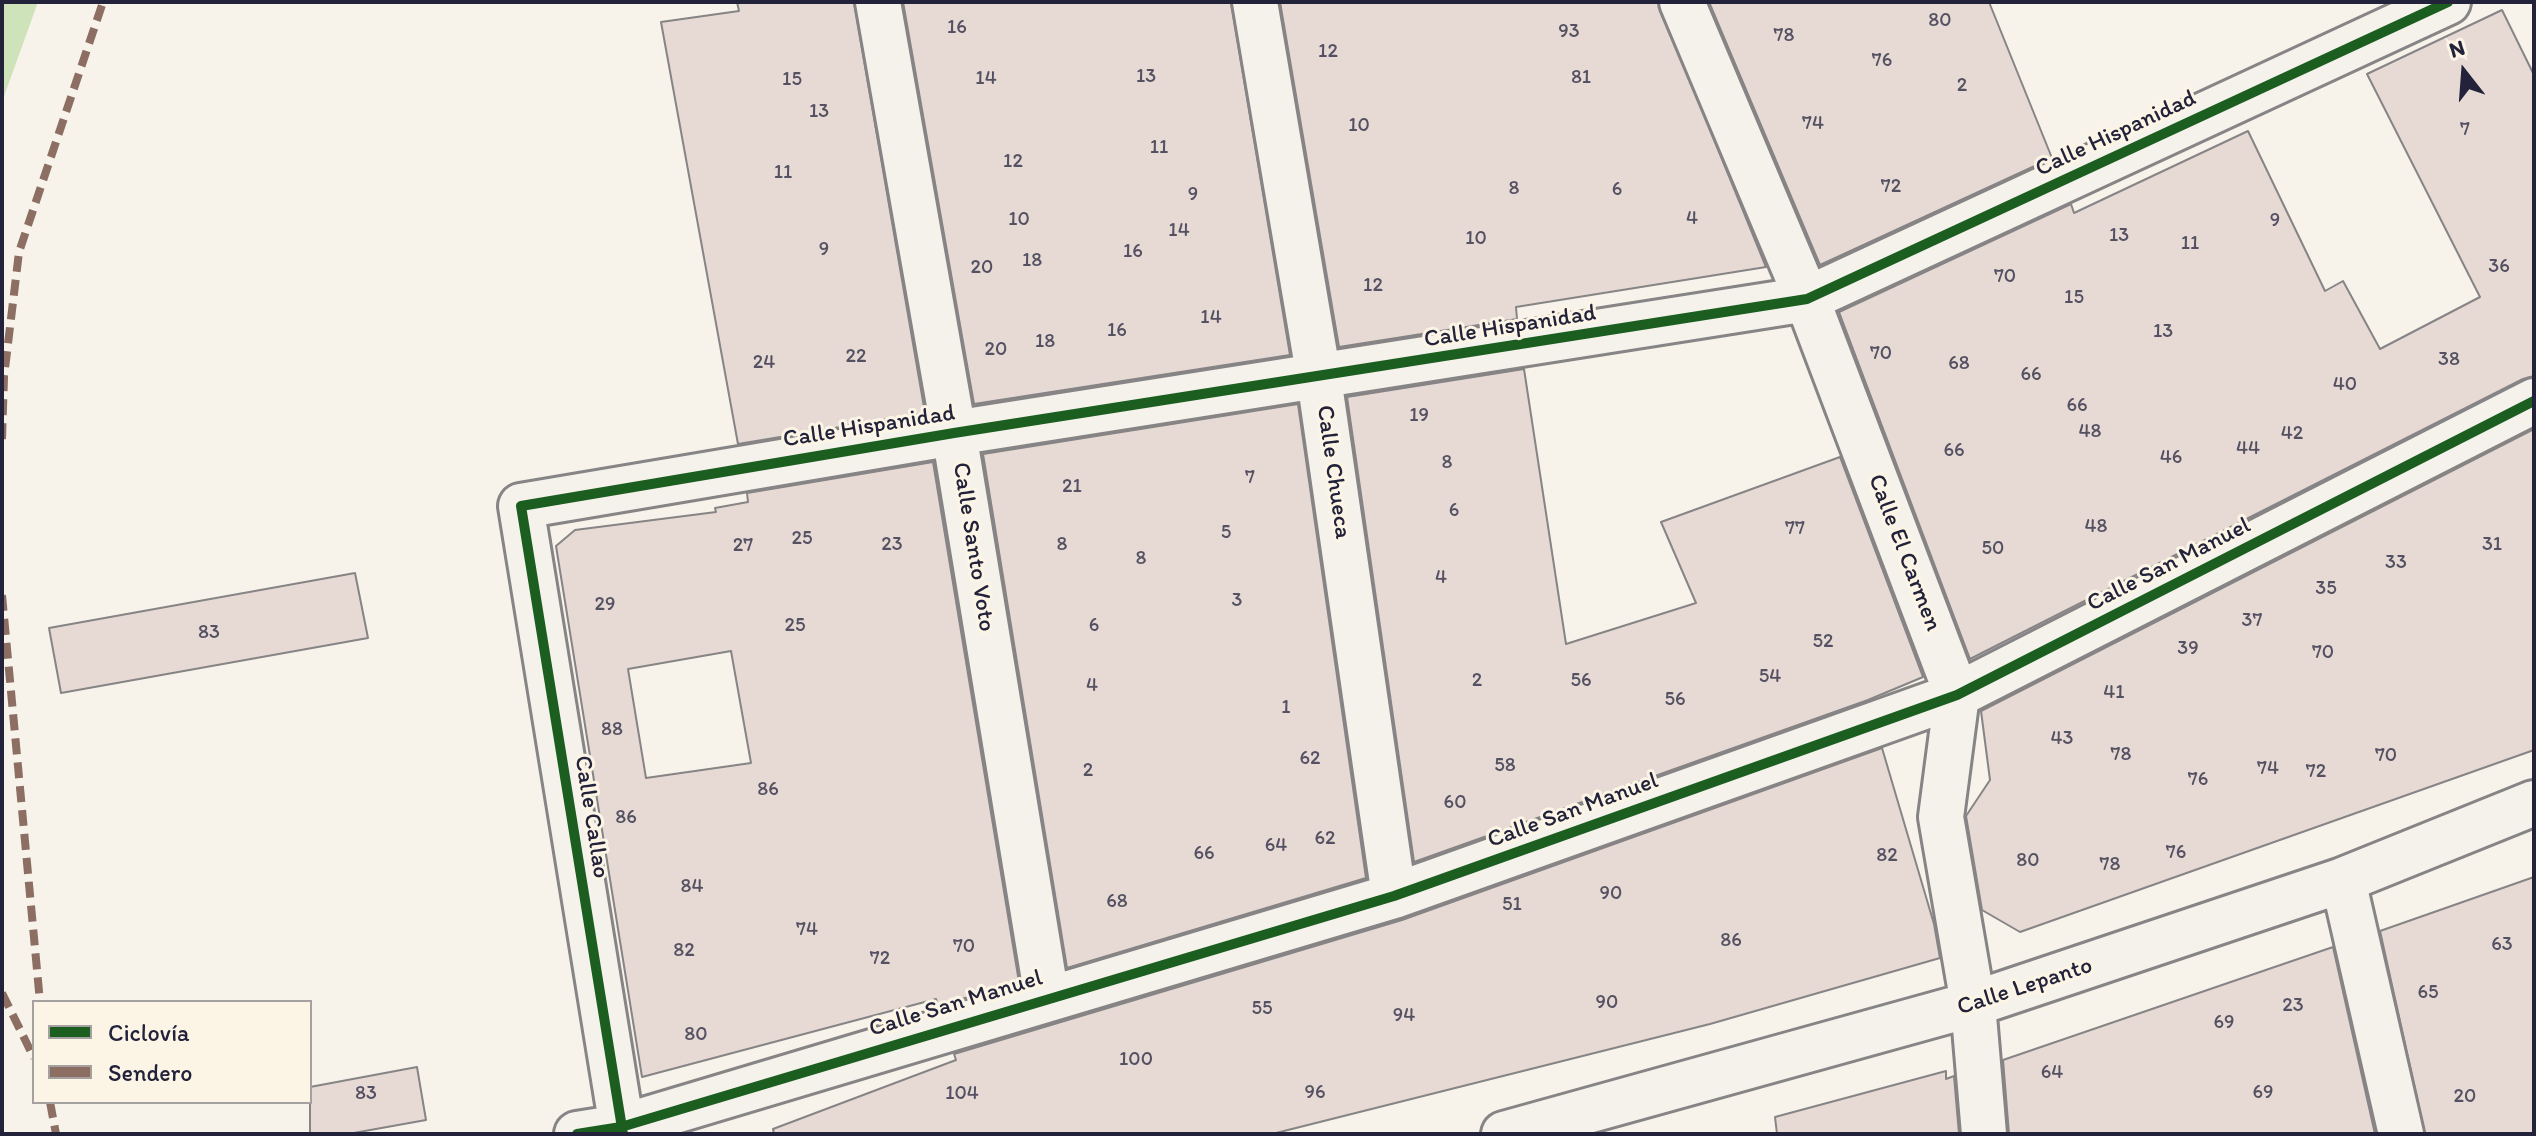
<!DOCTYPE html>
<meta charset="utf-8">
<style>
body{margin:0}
#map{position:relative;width:2536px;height:1136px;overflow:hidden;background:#f7f3ea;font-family:Itim,sans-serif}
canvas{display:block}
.frame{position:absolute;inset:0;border:4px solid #22223b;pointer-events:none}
.legend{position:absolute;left:32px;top:1000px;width:280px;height:104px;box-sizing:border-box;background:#fcf5e5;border:2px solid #a5a1a1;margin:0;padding:10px 14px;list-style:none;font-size:24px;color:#22223b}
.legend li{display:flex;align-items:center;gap:16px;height:40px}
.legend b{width:40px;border:2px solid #a5a1a1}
.north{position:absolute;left:2424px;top:32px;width:80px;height:80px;-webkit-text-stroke:6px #fcf5e5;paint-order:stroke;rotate:343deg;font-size:22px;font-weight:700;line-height:32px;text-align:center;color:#22223b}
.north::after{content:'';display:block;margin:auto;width:28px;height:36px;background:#22223b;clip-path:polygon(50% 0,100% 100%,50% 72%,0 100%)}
</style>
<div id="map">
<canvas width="2536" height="1136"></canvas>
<div class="frame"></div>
<ul class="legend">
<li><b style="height:10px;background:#1b5e20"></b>Ciclovía</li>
<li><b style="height:10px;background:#8d6e63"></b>Sendero</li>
</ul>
<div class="north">N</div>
</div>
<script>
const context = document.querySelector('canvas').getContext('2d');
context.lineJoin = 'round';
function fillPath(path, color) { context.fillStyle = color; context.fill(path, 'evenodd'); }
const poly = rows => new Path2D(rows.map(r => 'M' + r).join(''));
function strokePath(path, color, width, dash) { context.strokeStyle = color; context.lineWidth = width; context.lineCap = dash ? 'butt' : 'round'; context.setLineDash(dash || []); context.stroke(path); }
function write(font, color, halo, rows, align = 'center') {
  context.font = font + ' Itim,sans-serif'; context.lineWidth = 6; context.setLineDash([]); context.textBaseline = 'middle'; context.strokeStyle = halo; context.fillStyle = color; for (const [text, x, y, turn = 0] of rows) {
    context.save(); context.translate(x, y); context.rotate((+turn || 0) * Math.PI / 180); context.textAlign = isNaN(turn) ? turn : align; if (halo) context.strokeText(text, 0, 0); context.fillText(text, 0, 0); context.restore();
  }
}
fillPath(poly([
 [2,2,38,2,2,102]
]), '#cfe3ba');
const building = poly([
 [737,2,854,2,925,413,738,444,661,22,739,11,737,2],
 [903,2,1231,2,1290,355,974,404,903,2],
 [1280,2,1658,2,1766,267,1516,307,1517,319,1339,347,1280,2],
 [1709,2,1989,2,2052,158,1820,265,1709,2],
 [2502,10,2534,75,2534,376,2523,379,1970,659,1839,312,2071,204,2074,213,2248,131,2325,291,2343,281,2380,349,2480,297,2367,74,2502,10],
 [1524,369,1566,644,1696,603,1661,522,1840,457,1923,677,1868,700,1414,862,1347,397,1524,369],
 [1298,404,1366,878,1067,968,983,454,1298,404],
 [2534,429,2534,750,2020,932,1982,910,1966,816,1990,780,1981,711,2534,429],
 [933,462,1019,982,938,1006,936,999,642,1077,556,546,575,530,716,512,715,508,748,502,747,493,933,462],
 [731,651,751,763,646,778,628,669,731,651],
 [355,573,368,638,61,693,49,628,355,573],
 [1882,748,1934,924,1940,958,1710,1024,1272,1134,774,1134,773,1129,956,1060,954,1054,1402,920,1882,748],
 [2534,877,2534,1134,2425,1134,2380,931,2534,877],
 [2333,947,2375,1134,2009,1134,2003,1060,2333,947],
 [417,1067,426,1120,348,1134,310,1134,310,1087,417,1067],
 [1946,1071,1946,1079,1954,1076,1959,1134,1777,1134,1775,1117,1946,1071]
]);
fillPath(building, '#e7dad5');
strokePath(building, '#868485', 2);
const minor = poly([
 [878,2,954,433,1047,998],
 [1255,2,1319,378,1394,896],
 [1682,2,1807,299,1957,695,1941,817,1973,1004,1984,1134],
 [2343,880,2401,1134],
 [577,1134,621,1127,1394,896,1957,695,2534,401],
 [623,1134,521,506,954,433,1807,299,2448,2],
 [1504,1134,1973,1004,2343,880,2534,803]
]);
strokePath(minor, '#868485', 50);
strokePath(minor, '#f5f2ec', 44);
strokePath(poly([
 [2,439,4,377,19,252,103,2],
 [2,595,40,1002],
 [2,993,34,1058],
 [50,1102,56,1134]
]), '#8d6e63', 8, [16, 8]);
strokePath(poly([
 [577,1134,621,1127,1394,896,1957,695,2534,401],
 [623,1134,521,506,954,433,1807,299,2448,2]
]), '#1b5e20', 10);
write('20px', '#545162', null, [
 ["80",1940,21],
 ["16",957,28],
 ["93",1569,32],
 ["78",1784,36],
 ["12",1328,52],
 ["76",1882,61],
 ["13",1146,77],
 ["81",1581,78],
 ["14",986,79],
 ["15",792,80],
 ["2",1962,86],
 ["13",819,112],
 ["74",1813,124],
 ["10",1359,126],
 ["7",2465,130],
 ["11",1159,148],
 ["12",1013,162],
 ["11",783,173],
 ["72",1891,187],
 ["8",1514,189],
 ["6",1617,190],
 ["9",1193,195],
 ["4",1692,219],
 ["10",1019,220],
 ["9",2275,221],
 ["14",1179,231],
 ["13",2119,236],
 ["10",1476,239],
 ["11",2190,244],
 ["9",824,250],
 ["16",1133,252],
 ["18",1032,261],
 ["36",2499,267],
 ["20",982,268],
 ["70",2005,277],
 ["12",1373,286],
 ["15",2074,298],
 ["14",1211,318],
 ["16",1117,331],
 ["13",2163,332],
 ["18",1045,342],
 ["20",996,350],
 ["70",1881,354],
 ["22",856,357],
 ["38",2449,360],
 ["24",764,363],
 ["68",1959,364],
 ["66",2031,375],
 ["40",2345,385],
 ["66",2077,406],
 ["19",1419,416],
 ["48",2090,432],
 ["42",2292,434],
 ["44",2248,449],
 ["66",1954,451],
 ["46",2171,458],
 ["8",1447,463],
 ["7",1250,478],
 ["21",1072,487],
 ["6",1454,511],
 ["48",2096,527],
 ["77",1795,529],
 ["5",1226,533],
 ["25",802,539],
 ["23",892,545],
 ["8",1062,545],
 ["31",2492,545],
 ["27",743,546],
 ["50",1993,549],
 ["8",1141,559],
 ["33",2396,563],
 ["4",1441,578],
 ["35",2326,589],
 ["3",1237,601],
 ["29",605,605],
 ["37",2252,621],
 ["25",795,626],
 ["6",1094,626],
 ["83",209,633],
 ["52",1823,642],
 ["39",2188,649],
 ["70",2323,653],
 ["54",1770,677],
 ["2",1477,681],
 ["56",1581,681],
 ["4",1092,686],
 ["41",2114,693],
 ["56",1675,700],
 ["1",1286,708],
 ["88",612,730],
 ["43",2062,739],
 ["78",2121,755],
 ["70",2386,756],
 ["62",1310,759],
 ["58",1505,766],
 ["74",2268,769],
 ["2",1088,771],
 ["72",2316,772],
 ["76",2198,780],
 ["86",768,790],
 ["60",1455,803],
 ["86",626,818],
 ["62",1325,839],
 ["64",1276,846],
 ["76",2176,853],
 ["66",1204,854],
 ["82",1887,856],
 ["80",2028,861],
 ["78",2110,865],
 ["84",692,887],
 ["90",1611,894],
 ["68",1117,902],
 ["51",1512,905],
 ["74",807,930],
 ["86",1731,941],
 ["63",2502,945],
 ["70",964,947],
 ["82",684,951],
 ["72",880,959],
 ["65",2428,993],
 ["90",1607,1003],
 ["23",2293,1006],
 ["55",1262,1009],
 ["94",1404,1016],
 ["69",2224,1023],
 ["80",696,1035],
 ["100",1136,1060],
 ["64",2052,1073],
 ["96",1315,1093],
 ["69",2263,1093],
 ["83",366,1094],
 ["104",962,1094],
 ["20",2465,1097]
]);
write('24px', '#22223b', '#fcf5e5', [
 ["Calle Hispanidad",2116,134,-25],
 ["Calle Hispanidad",1510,327,-9],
 ["Calle Hispanidad",869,427,-9],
 ["Calle Chueca",1333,472,82],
 ["Calle Santo Voto",973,547,81],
 ["Calle El Carmen",1904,553,69],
 ["Calle San Manuel",2169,565,-27],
 ["Calle San Manuel",1573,811,-20],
 ["Calle Callao",591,817,81],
 ["Calle Lepanto",2025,987,-18],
 ["Calle San Manuel",956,1004,-17]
]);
</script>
